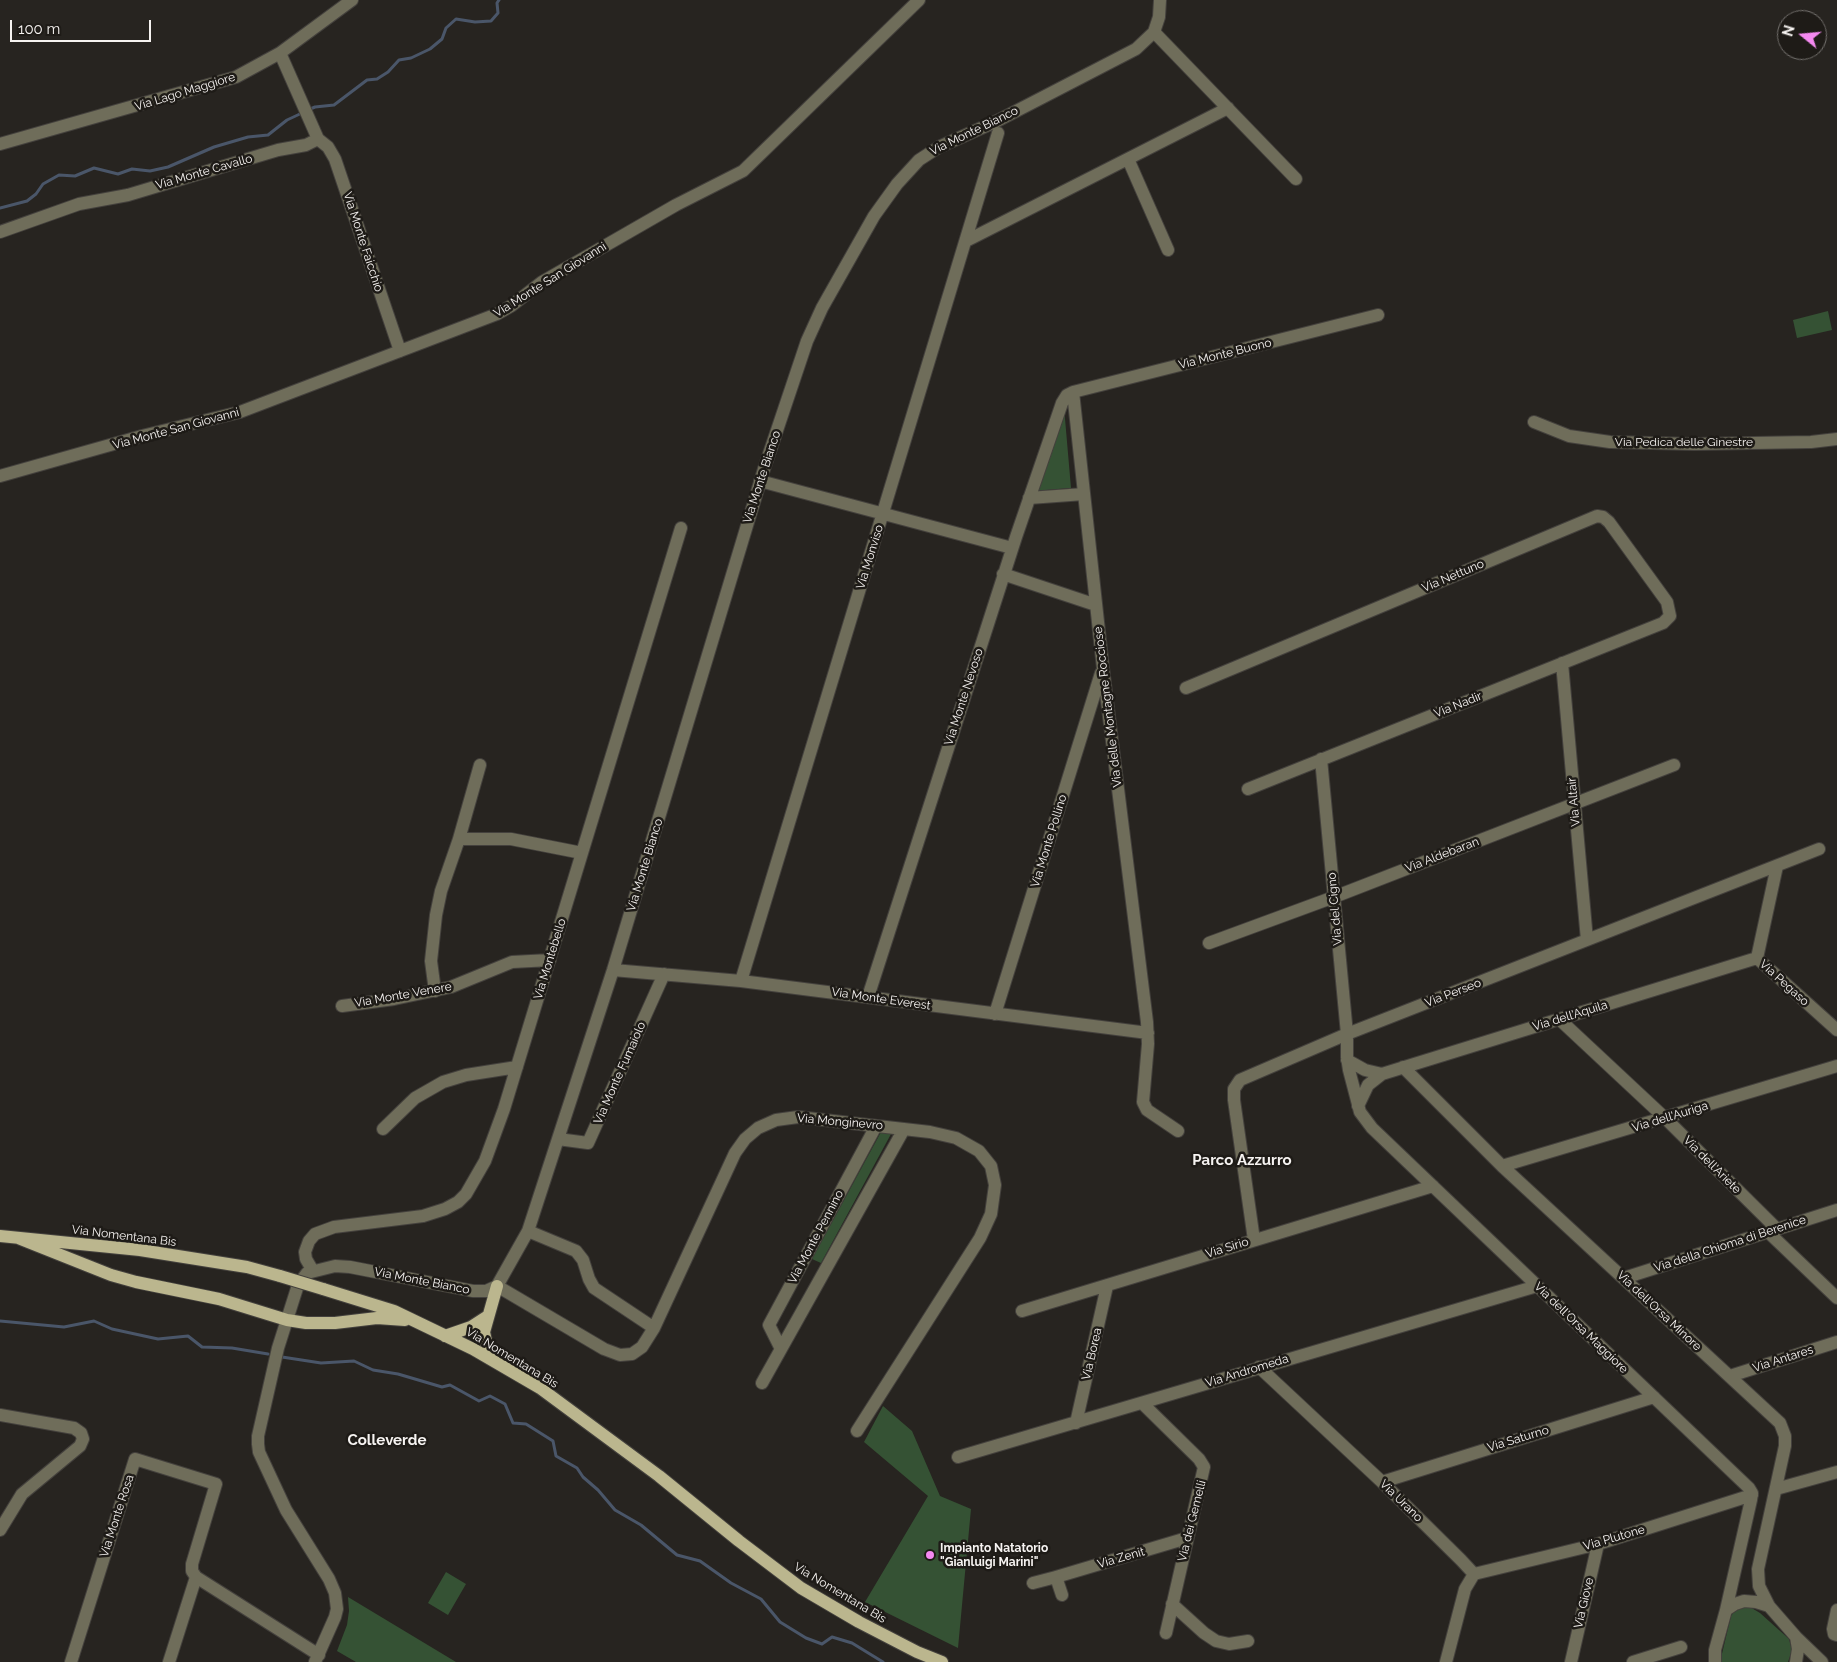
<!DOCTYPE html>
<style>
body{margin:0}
#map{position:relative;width:1837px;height:1662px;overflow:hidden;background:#272420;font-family:Raleway,sans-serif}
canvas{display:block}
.north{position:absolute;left:1777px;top:10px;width:50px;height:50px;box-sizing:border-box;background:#1e1b17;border:1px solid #74716e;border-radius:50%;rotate:287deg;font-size:14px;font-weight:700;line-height:20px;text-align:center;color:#f6f3f1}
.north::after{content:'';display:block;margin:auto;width:18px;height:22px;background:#f489f0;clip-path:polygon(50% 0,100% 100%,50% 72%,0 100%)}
.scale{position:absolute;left:10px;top:20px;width:141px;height:22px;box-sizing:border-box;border:2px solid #f6f3f1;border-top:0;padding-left:6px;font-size:15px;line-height:18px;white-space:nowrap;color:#f6f3f1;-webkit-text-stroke:4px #1e1b17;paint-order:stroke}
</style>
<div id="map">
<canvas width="1837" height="1662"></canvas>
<div class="north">N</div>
<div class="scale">100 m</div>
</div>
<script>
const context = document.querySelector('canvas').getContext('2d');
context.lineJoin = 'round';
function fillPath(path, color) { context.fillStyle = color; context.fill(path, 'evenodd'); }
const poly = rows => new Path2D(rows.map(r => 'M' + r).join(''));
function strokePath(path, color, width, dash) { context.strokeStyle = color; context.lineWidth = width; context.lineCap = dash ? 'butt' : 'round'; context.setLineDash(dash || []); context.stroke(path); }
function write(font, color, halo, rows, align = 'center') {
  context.font = font + ' Raleway,sans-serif'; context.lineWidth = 5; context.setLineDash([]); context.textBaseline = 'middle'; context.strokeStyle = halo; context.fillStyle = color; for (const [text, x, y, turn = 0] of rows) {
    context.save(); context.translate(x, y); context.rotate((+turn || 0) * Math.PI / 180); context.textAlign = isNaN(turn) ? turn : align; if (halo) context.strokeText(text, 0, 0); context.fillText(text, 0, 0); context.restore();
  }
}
fillPath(poly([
 [1828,311,1832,330,1797,338,1793,320],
 [1064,407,1071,488,1034,491],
 [881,1132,891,1134,821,1263,812,1259],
 [883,1406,912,1431,940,1496,971,1509,958,1648,865,1602,928,1496,864,1442],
 [446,1572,466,1584,448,1615,428,1603],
 [348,1597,456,1662,356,1662,337,1651,347,1625,349,1611],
 [1742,1607,1750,1607,1760,1613,1789,1639,1792,1650,1788,1662,1720,1662,1731,1616,1733,1613]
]), '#355234');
strokePath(poly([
 [308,110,315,107,334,105,367,80,377,79,388,72,399,60,411,58,430,49,442,39,446,28,456,19,475,22,491,21,498,13,497,3,499,0],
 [0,208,27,201,36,194,43,184,59,175,75,176,94,168,118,174,132,169,150,171,168,167,214,147,248,137,268,135,287,120,302,113],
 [0,1321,64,1327,94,1321,112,1329,158,1339,188,1336,202,1347,232,1348,268,1354],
 [282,1357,321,1363,354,1361,373,1370,398,1374,442,1387,450,1385,479,1401,490,1396,505,1404,513,1423,526,1424,553,1441,556,1456,577,1468,583,1477,598,1490,615,1510,641,1525,677,1555,700,1561,731,1583,761,1599,780,1622,806,1638,822,1644,832,1637,852,1643,883,1662]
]), '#4a5669', 3);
const minor = poly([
 [1154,32,1296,179],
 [318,139,328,147,335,159,400,351],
 [0,144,236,77,280,53,352,0],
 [1128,159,1168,250],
 [0,232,79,204,128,195,278,150,306,145,318,139,280,53],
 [966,241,1228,108],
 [1073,392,1378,315],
 [1534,422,1569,436,1610,442,1694,444,1811,442,1837,439],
 [0,476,142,436,240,412,497,314,511,306,542,282,676,205,743,171,919,0],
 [760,481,1012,548],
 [1029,498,1084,494],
 [1003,574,1096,605],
 [1562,663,1587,940],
 [1186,688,1597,516,1603,517,1609,522,1667,602,1670,616,1663,623,1248,789],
 [1321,759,1347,1034,1347,1057,1349,1070,1360,1112,1372,1128,1749,1488,1752,1493,1751,1500,1726,1610],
 [459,839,480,765],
 [1777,866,1757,958,1837,1030],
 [1209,943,1334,897,1674,765],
 [613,970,741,981,1148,1033],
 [741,981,998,133],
 [435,991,431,961,436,915,441,891,459,839,511,839,582,853],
 [868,997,1016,537,1062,403,1067,395,1073,392,1103,668,1147,1022,1148,1044,1143,1102,1147,1110,1178,1131],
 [342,1006,394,999,451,987,512,962,550,960],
 [995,1014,1101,673],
 [1559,1019,1665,1118,1777,1229],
 [1347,1060,1365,1070,1382,1074],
 [1403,1067,1502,1166,1780,1423,1785,1436,1785,1446,1758,1569,1759,1586,1769,1606],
 [1358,1106,1368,1085,1382,1074,1757,958],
 [383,1129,415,1098,443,1082,466,1075,517,1067],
 [558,1139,588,1143,664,974],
 [1502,1166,1837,1066],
 [528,1231,576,1251,583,1260,589,1279,594,1288,654,1328],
 [1768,1232,1837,1298],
 [1254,1240,1234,1100,1234,1089,1240,1080,1347,1034,1819,849],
 [313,1271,306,1259,305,1252,309,1241,315,1234,334,1227,423,1216,445,1209,458,1202,466,1194,485,1161,504,1109,681,528],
 [1624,1278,1837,1210],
 [497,1286,604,1349,620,1355,632,1354,642,1347,654,1328,735,1153,745,1139,758,1128,776,1120,798,1117,930,1132,956,1138,979,1151,991,1166,995,1185,991,1214,980,1238,857,1431],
 [1022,1311,1433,1186],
 [781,1349,769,1325,876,1126],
 [1259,1367,1382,1482,1461,1560,1474,1574],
 [1730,1376,1837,1342],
 [762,1383,904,1129],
 [1142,1403,1199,1459,1204,1467,1166,1633],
 [0,1415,74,1428,81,1433,83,1439,80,1446,22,1494,0,1530],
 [1076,1423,1107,1286],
 [958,1457,1537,1286],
 [1382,1482,1654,1397],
 [1776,1489,1837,1472],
 [1474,1574,1598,1544,1752,1495],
 [1033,1583,1056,1577],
 [1062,1595,1056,1577,1187,1538],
 [1172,1604,1204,1633,1216,1641,1229,1644,1248,1641],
 [1837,1610,1833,1629,1834,1634,1837,1635],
 [1796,1637,1822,1662],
 [71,1662,135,1459,216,1484,192,1564,192,1571,196,1577],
 [169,1662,196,1577,319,1655],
 [315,1662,335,1617,337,1609,335,1593,329,1579,286,1510,259,1452,258,1444,258,1436,278,1348,298,1285,307,1273,335,1266,350,1267,473,1291,486,1291,497,1286,528,1231,613,970,764,469,807,341,822,308,874,216,897,184,919,160,939,147,997,121,1136,49,1154,32,1159,17,1160,0],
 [1446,1662,1465,1589,1474,1574],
 [1571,1662,1598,1544],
 [1633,1662,1681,1647],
 [1715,1662,1715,1650,1726,1610,1735,1604,1744,1601,1756,1602,1769,1606,1796,1637,1798,1649,1796,1662]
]);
const major = poly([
 [0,1236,140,1250,247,1267,280,1276],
 [18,1238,111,1275,136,1282,219,1299,287,1320,306,1323,335,1323,377,1318,405,1320],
 [323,1289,394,1311,473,1349,540,1388,659,1476,739,1541,801,1588,859,1622,917,1652,942,1662],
 [445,1336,471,1327,488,1316],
 [490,1359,484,1332,497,1286]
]);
strokePath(minor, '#44413d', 14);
strokePath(major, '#44413d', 14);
strokePath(minor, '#6f6d5a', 12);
strokePath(major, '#bbb68e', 12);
const majorBridge = poly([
 [280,1276,323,1289]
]);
strokePath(majorBridge, '#44413d', 14, []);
strokePath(majorBridge, '#bbb68e', 12);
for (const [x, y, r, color] of [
 [930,1555,5,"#f489f0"]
]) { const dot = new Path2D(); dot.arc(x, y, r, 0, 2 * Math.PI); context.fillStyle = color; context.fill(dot); strokePath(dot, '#1e1b17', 2); }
write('12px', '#f6f3f1', '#1e1b17', [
 ["Via Lago Maggiore",185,92,-17],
 ["Via Monte Bianco",974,131,-26],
 ["Via Monte Cavallo",204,172,-16],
 ["Via Monte Faicchio",363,242,72],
 ["Via Monte San Giovanni",550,280,-32],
 ["Via Monte Buono",1225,354,-14],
 ["Via Monte San Giovanni",176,429,-15],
 ["Via Pedica delle Ginestre",1684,442],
 ["Via Monte Bianco",762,477,-72],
 ["Via Monviso",870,557,-73],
 ["Via Nettuno",1453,576,-23],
 ["Via Monte Nevoso",964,697,-72],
 ["Via Nadir",1458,705,-22],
 ["Via delle Montagne Rocciose",1108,707,-97],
 ["Via Altair",1574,802,-95],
 ["Via Monte Pollino",1049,841,-73],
 ["Via Aldebaran",1442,855,-21],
 ["Via Monte Bianco",645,865,-73],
 ["Via del Cigno",1335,909,-95],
 ["Via Montebello",550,959,-73],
 ["Via Pegaso",1784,983,42],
 ["Via Perseo",1453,993,-21],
 ["Via Monte Venere",403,995,-10],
 ["Via Monte Everest",881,999,8],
 ["Via dell'Aquila",1570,1016,-17],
 ["Via Monte Fumaiolo",620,1073,-66],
 ["Via dell'Auriga",1670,1117,-17],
 ["Via Monginevro",840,1122,5],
 ["Via dell'Ariete",1712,1165,45],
 ["Via Nomentana Bis",124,1236,7],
 ["Via Monte Pennino",816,1237,-62],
 ["Via della Chioma di Berenice",1730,1244,-18],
 ["Via Sirio",1227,1248,-17],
 ["Via Monte Bianco",422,1281,11],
 ["Via dell'Orsa Minore",1659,1311,43],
 ["Via dell'Orsa Maggiore",1581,1328,44],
 ["Via Borea",1092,1354,-77],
 ["Via Nomentana Bis",512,1358,31],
 ["Via Antares",1783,1359,-18],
 ["Via Andromeda",1247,1371,-17],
 ["Via Saturno",1518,1439,-17],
 ["Via Urano",1401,1501,44],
 ["Via Monte Rosa",117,1516,-72],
 ["Via dei Gemelli",1192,1521,-76],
 ["Via Plutone",1614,1538,-16],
 ["Via Zenit",1121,1558,-16],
 ["Via Nomentana Bis",840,1593,31],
 ["Via Giove",1584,1603,-77]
]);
write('bold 12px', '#f6f3f1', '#1e1b17', [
 ["Impianto Natatorio",940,1548],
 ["\"Gianluigi Marini\"",940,1562]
], 'left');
write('bold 15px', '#f6f3f1', '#1e1b17', [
 ["Parco Azzurro",1242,1160],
 ["Colleverde",387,1440]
]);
</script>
